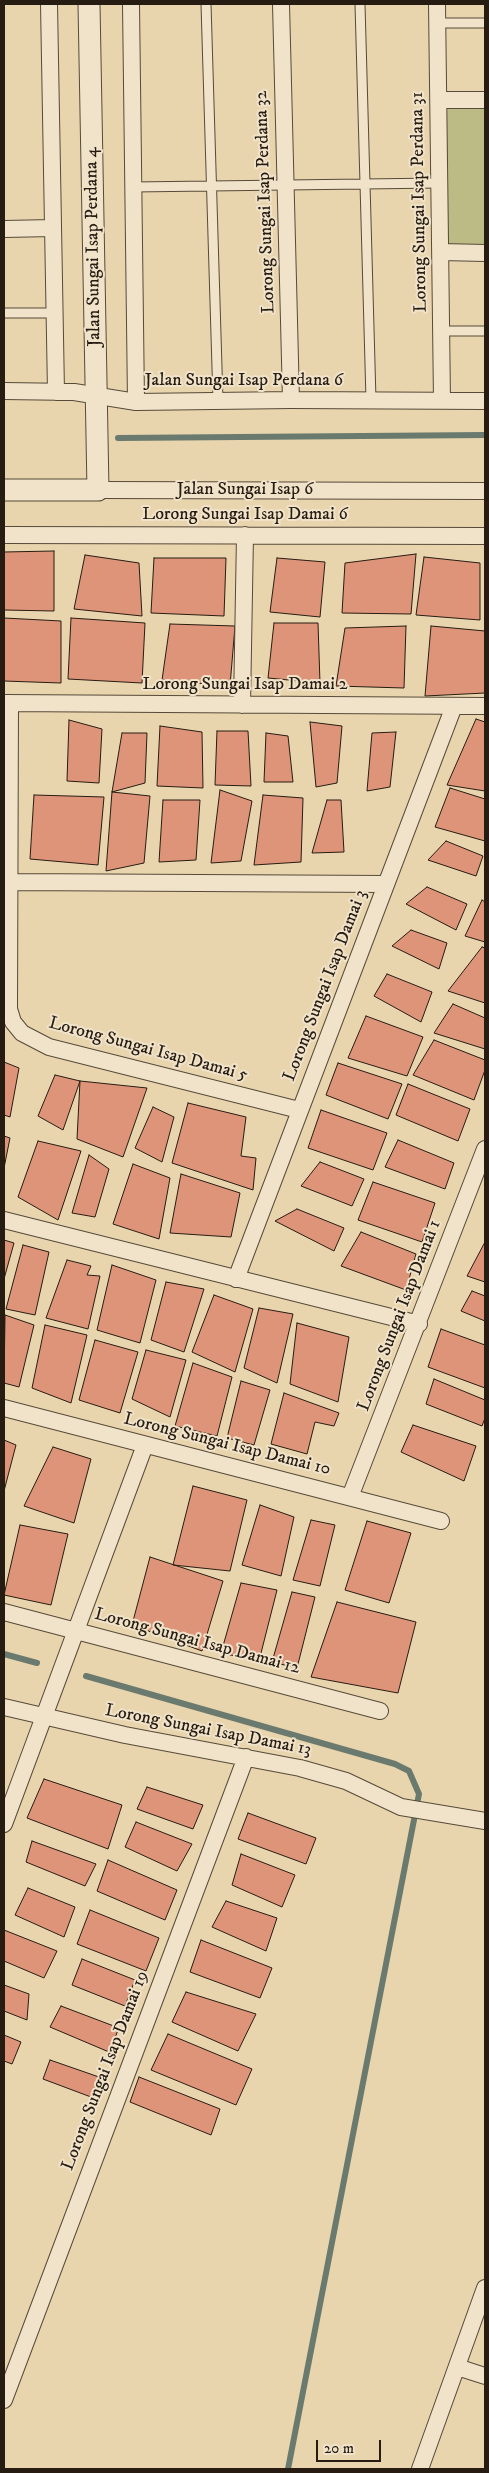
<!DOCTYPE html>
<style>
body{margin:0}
#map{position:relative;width:489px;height:2473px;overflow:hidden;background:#e8d4ad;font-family:"IM FELL DW Pica",serif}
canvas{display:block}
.frame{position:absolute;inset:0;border:5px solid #271c12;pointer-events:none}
.scale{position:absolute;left:316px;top:2440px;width:65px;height:22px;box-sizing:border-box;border:2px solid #271c12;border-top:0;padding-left:6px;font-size:15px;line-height:18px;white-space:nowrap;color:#271c12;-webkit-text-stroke:4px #f0e3ca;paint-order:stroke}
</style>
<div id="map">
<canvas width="489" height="2473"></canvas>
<div class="frame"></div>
<div class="scale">20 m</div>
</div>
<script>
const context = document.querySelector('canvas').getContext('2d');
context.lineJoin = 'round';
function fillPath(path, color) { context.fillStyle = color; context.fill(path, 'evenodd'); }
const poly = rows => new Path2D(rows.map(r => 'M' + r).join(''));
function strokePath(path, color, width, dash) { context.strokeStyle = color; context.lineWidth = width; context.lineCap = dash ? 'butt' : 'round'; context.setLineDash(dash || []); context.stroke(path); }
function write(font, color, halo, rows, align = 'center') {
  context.font = font + ' "IM FELL DW Pica",serif'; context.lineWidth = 4; context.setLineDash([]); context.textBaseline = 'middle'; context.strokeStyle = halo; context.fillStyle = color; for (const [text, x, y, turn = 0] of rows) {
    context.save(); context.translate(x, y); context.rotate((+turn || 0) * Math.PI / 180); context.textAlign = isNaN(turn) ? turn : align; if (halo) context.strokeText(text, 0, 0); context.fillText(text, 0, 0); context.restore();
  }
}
fillPath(poly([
 [485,105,485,246,446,246,445,106]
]), '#bdbb85');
strokePath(poly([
 [118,438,485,435],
 [4,1654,37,1663],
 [86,1676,395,1764,409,1771,419,1794,288,2469]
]), '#6a7a6e', 6);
const building = poly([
 [54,551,54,611,4,610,4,552,54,551],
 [416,554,411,614,342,613,345,563,416,554],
 [85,555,139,563,142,616,74,609,85,555],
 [424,557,480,563,480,620,416,615,424,557],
 [154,558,226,558,224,616,151,613,154,558],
 [277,558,325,562,320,617,270,612,277,558],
 [4,618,61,621,61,683,4,681,4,618],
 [71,618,145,623,142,683,68,679,71,618],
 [274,623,318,623,320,683,268,678,274,623],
 [170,624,235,626,230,686,162,680,170,624],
 [406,626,404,688,336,686,345,628,406,626],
 [431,626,485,631,485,693,425,696,431,626],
 [476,719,485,722,485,791,447,785,476,719],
 [69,720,102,729,99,783,67,781,69,720],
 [310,722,342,726,337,783,316,787,310,722],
 [160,726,202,732,203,788,157,786,160,726],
 [217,731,248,731,251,786,215,785,217,731],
 [396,732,390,787,367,791,372,733,396,732],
 [122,733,147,733,145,783,112,792,122,733],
 [266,733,288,736,293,782,264,782,266,733],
 [450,788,485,799,485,841,435,827,450,788],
 [220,790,252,801,241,861,211,863,220,790],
 [112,792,150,796,144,863,106,871,112,792],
 [34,795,104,797,98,865,30,859,34,795],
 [263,795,303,798,301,862,254,865,263,795],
 [163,800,200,800,196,860,159,862,163,800],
 [327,800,341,800,344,852,312,853,327,800],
 [446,841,483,856,476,876,428,860,446,841],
 [427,887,467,904,456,930,406,904,427,887],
 [482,900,485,902,485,942,465,936,482,900],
 [411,930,447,943,439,969,392,946,411,930],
 [482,947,485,948,485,1003,448,991,482,947],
 [387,974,432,992,421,1022,374,996,387,974],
 [453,1004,485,1018,485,1049,434,1033,453,1004],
 [366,1016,423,1037,407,1076,348,1058,366,1016],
 [434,1040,485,1060,485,1070,474,1100,413,1075,434,1040],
 [4,1062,19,1068,10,1117,4,1115,4,1062],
 [338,1063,402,1084,388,1119,326,1095,338,1063],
 [55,1075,80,1081,63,1130,38,1116,55,1075],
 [80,1081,147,1088,123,1157,77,1139,80,1081],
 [408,1084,470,1109,458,1141,396,1115,408,1084],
 [188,1103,246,1117,241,1156,256,1158,253,1190,172,1163,188,1103],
 [153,1107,174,1117,162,1162,135,1148,153,1107],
 [321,1110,387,1133,373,1170,308,1148,321,1110],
 [4,1136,10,1138,4,1168,4,1136],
 [398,1140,454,1163,445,1189,385,1167,398,1140],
 [38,1141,81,1151,58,1220,18,1197,38,1141],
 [89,1155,109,1169,95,1217,72,1213,89,1155],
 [320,1162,364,1179,352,1206,301,1186,320,1162],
 [133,1164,170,1178,159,1239,113,1224,133,1164],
 [181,1174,240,1193,231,1237,170,1233,181,1174],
 [373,1182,435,1203,422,1242,358,1220,373,1182],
 [297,1209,344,1228,334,1251,275,1221,297,1209],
 [361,1232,416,1254,406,1290,341,1266,361,1232],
 [4,1240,14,1243,4,1279,4,1240],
 [485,1242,485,1282,467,1276,485,1242],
 [23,1245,49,1252,35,1315,6,1309,23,1245],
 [67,1260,91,1266,87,1275,100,1276,88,1329,46,1318,67,1260],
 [112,1265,156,1280,140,1343,97,1330,112,1265],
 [166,1282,204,1289,184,1352,151,1340,166,1282],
 [472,1291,485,1296,485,1321,461,1311,472,1291],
 [214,1295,253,1309,235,1372,192,1352,214,1295],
 [259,1308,293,1314,277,1383,244,1368,259,1308],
 [5,1315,34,1325,19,1387,4,1383,5,1315],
 [297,1323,349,1337,338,1402,290,1384,297,1323],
 [45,1325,87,1335,71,1403,32,1388,45,1325],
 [441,1329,485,1345,485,1388,428,1367,441,1329],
 [95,1340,138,1352,120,1413,79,1400,95,1340],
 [146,1350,186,1360,170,1417,132,1399,146,1350],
 [193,1363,232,1377,217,1436,175,1426,193,1363],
 [434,1379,485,1400,485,1418,482,1426,426,1404,434,1379],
 [241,1381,270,1390,254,1445,227,1438,241,1381],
 [284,1393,339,1413,334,1426,315,1422,307,1454,271,1444,284,1393],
 [413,1425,476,1446,464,1481,401,1452,413,1425],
 [4,1440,16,1445,4,1491,4,1440],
 [53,1447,91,1459,74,1523,24,1506,53,1447],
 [193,1486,247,1500,230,1571,173,1565,193,1486],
 [260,1505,294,1517,281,1576,242,1565,260,1505],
 [311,1520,335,1525,320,1586,293,1580,311,1520],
 [367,1521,411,1533,389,1603,345,1590,367,1521],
 [20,1525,68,1534,51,1605,4,1595,20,1525],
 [150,1557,223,1581,202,1651,132,1625,150,1557],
 [241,1583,277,1590,259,1661,221,1653,241,1583],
 [292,1592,315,1597,297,1668,272,1662,292,1592],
 [337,1602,416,1622,398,1693,311,1677,337,1602],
 [44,1779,122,1805,108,1849,27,1818,44,1779],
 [147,1787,203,1805,193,1829,137,1809,147,1787],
 [248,1813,316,1838,306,1864,238,1839,248,1813],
 [136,1822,192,1844,177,1871,125,1847,136,1822],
 [32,1841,96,1864,85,1886,26,1862,32,1841],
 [241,1854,295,1875,282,1907,232,1885,241,1854],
 [108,1860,177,1890,165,1920,97,1891,108,1860],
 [28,1888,75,1907,64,1937,15,1915,28,1888],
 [226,1901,277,1918,266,1951,212,1927,226,1901],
 [90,1910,159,1938,146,1971,77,1944,90,1910],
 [4,1930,57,1951,44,1978,4,1961,4,1930],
 [201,1940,272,1968,260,1998,190,1972,201,1940],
 [82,1959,135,1980,125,2006,72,1985,82,1959],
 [4,1985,29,1994,27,2020,4,2011,4,1985],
 [186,1992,256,2014,238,2051,172,2022,186,1992],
 [61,2006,119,2028,109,2052,50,2027,61,2006],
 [168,2034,252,2069,236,2105,151,2070,168,2034],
 [4,2035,21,2042,12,2064,4,2061,4,2035],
 [50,2060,99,2077,91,2097,43,2079,50,2060],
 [139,2077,220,2109,211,2135,130,2102,139,2077]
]);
fillPath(building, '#de9479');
strokePath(building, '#271c12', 1);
const service = poly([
 [206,4,218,401],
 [360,4,371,400],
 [437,23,485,23],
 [133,187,440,183],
 [4,313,54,313],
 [441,331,485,331]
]);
const minor = poly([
 [49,4,56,392],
 [131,4,136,402],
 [281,4,291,400],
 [437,4,442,401],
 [439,100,485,100],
 [4,229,53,228],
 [441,252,485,253],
 [4,391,74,392,136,402,291,400,485,401],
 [98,490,485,491],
 [4,535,485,536],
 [4,703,485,706],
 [10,703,9,1009,13,1022,22,1033,49,1047,299,1110],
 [242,705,245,535],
 [11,882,386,884],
 [4,1220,419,1324],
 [236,1279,454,706],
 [4,1408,441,1521],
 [350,1497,485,1149],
 [4,1612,380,1711],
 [4,1707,125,1735,300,1768,346,1781,401,1807,485,1821],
 [4,1824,145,1445],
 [457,2367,485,2376],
 [4,2400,246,1757],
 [420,2469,485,2288]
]);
const tertiary = poly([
 [4,490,98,490,89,4]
]);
strokePath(service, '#574a39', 11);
strokePath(minor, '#574a39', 18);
strokePath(tertiary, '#574a39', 23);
strokePath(service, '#f0e3ca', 9);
strokePath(minor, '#f0e3ca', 16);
strokePath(tertiary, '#f0e3ca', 21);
write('18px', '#271c12', '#f0e3ca', [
 ["Lorong Sungai Isap Perdana 32",266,202,-92],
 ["Lorong Sungai Isap Perdana 31",420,202,-91],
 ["Jalan Sungai Isap Perdana 4",94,247,-91],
 ["Jalan Sungai Isap Perdana 6",244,381],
 ["Jalan Sungai Isap 6",245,490],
 ["Lorong Sungai Isap Damai 6",245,515],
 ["Lorong Sungai Isap Damai 2",245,685],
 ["Lorong Sungai Isap Damai 3",326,986,-69],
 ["Lorong Sungai Isap Damai 5",148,1050,15],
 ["Lorong Sungai Isap Damai 1",400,1316,-69],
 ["Lorong Sungai Isap Damai 10",227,1445,14],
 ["Lorong Sungai Isap Damai 12",197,1642,15],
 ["Lorong Sungai Isap Damai 13",208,1731,11],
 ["Lorong Sungai Isap Damai 19",106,2071,-69]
]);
</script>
